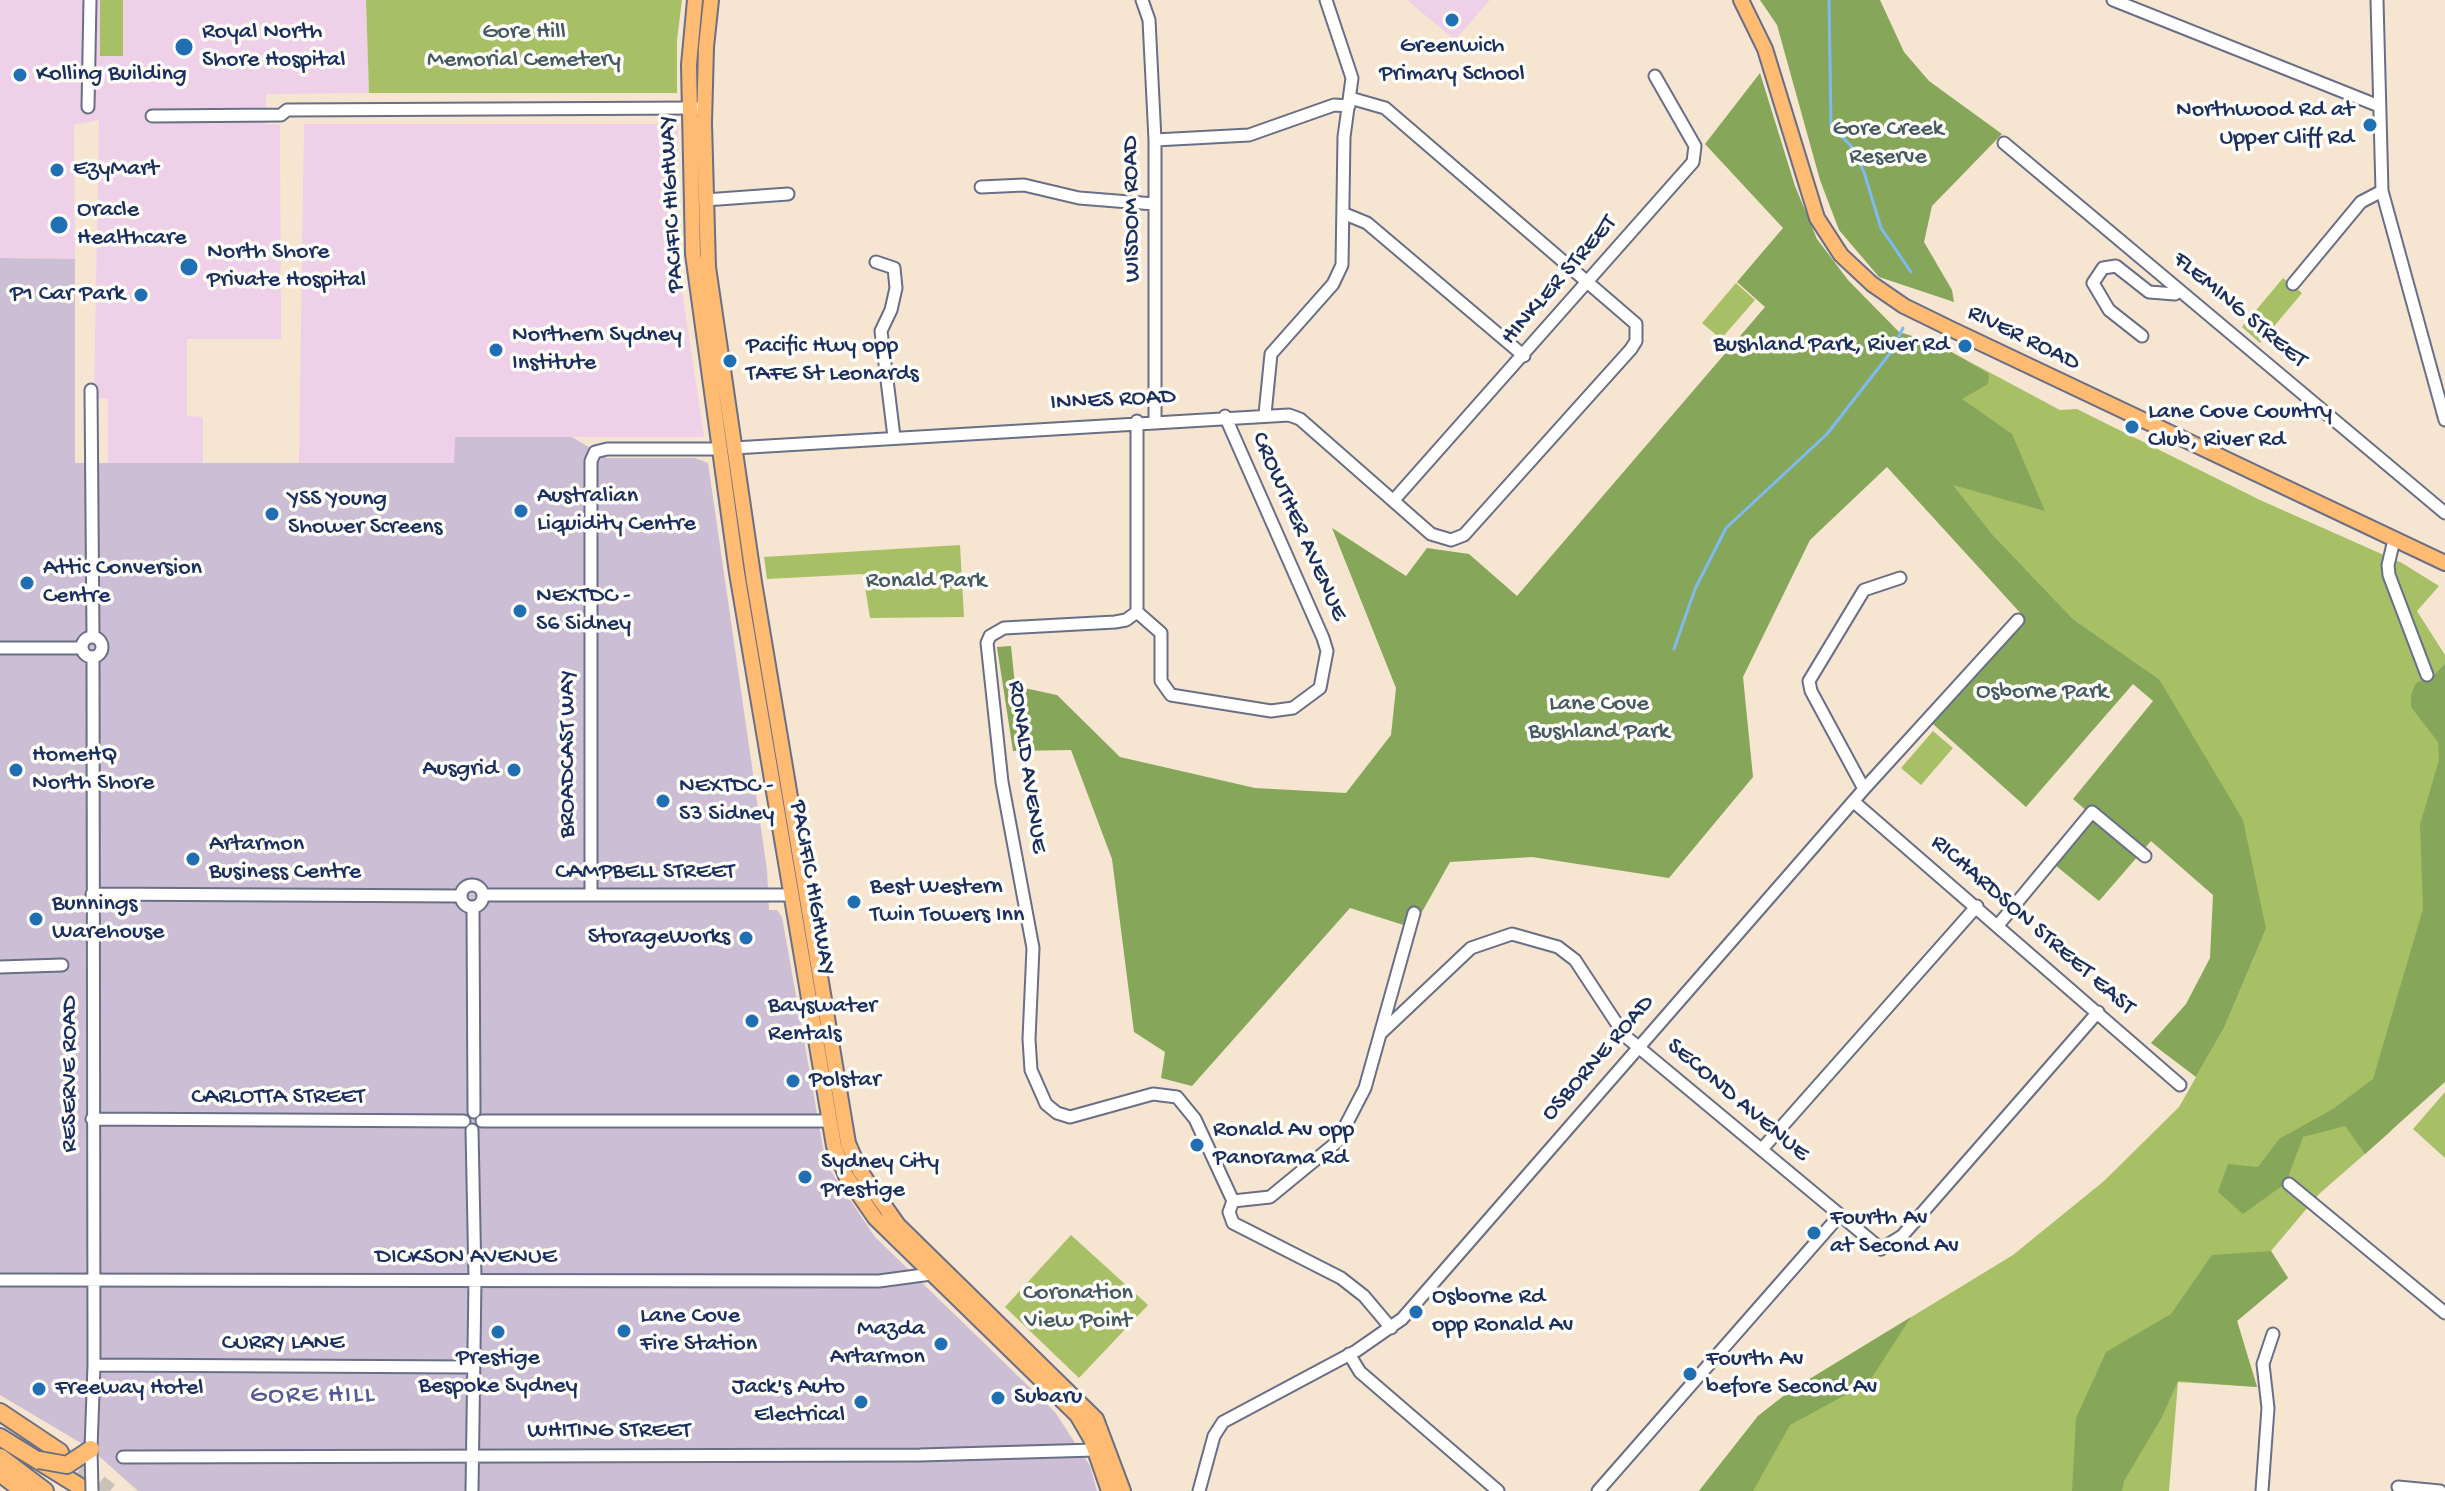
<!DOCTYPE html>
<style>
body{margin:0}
canvas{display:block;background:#f6e5d0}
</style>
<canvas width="2445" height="1491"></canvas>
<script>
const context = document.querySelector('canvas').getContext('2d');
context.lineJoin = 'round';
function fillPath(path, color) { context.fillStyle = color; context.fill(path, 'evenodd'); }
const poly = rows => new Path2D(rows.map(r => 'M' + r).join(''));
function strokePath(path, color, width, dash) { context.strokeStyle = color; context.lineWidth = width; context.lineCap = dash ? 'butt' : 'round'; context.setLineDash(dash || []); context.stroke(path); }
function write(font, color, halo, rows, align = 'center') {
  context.font = font + ' "Gochi Hand",sans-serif'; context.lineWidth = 7; context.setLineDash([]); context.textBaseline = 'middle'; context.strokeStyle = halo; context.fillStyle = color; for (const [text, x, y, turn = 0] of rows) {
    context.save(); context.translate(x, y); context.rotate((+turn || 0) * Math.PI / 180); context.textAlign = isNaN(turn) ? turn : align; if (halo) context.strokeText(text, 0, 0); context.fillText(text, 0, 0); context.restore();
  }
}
fillPath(poly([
 [0,0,366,0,369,93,266,94,266,124,280,125,281,339,187,339,187,416,203,417,203,463,108,463,108,399,94,398,99,120,74,125,75,259,0,258],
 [1407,0,1490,0,1455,40],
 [304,124,678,124,678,264,704,437,456,437,455,463,299,463]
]), '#eed0e8');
fillPath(poly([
 [0,258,75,259,75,463,454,463,455,437,572,437,607,458,695,458,708,463,767,870,769,910,777,910,782,917,826,1164,875,1237,1055,1412,1090,1466,1097,1491,138,1491,91,1449,0,1395]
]), '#ccbed4');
fillPath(poly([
 [100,0,123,0,123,56,100,56],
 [366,0,682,0,677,40,677,93,369,93],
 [2283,278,2302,293,2260,343,2242,327],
 [1736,283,1755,300,1721,339,1702,323],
 [1942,347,2060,410,2077,409,2260,500,2402,563,2439,586,2417,611,2445,655,2445,1060,2390,1132,2319,1194,2271,1251,2288,1278,2237,1321,2257,1387,2178,1382,2169,1491,1699,1491,1758,1416,1790,1391,2013,1255,2104,1181,2179,1107,2224,1028,2266,929,2159,679,2073,619,1993,535,1927,453],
 [960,545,964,617,870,618,863,574,767,579,764,557],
 [1933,731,1953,748,1921,785,1901,768],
 [2445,1092,2445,1158,2413,1129],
 [1071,1235,1148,1305,1079,1378,1005,1307]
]), '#a8c065');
fillPath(poly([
 [1760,0,1880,0,1904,52,1929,81,2002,134,1932,206,1924,242,1952,290,1954,302,1879,277,1839,230,1820,180,1777,25],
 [1760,73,1795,186,1817,239,1848,280,1899,332,1936,343,1989,374,1988,384,1962,399,2012,434,2045,511,1953,485,1993,535,2073,619,2159,679,2243,820,2266,929,2224,1028,2196,1077,2151,1043,2186,1004,2210,958,2213,895,2151,841,2099,901,2055,865,2088,812,2073,799,2153,701,2133,684,2026,807,1933,724,2024,617,1887,467,1810,540,1743,677,1753,777,1669,878,1532,857,1450,862,1413,928,1350,908,1192,1086,1161,1078,1165,1052,1134,1032,1112,859,1071,750,1013,751,997,647,1011,646,1015,686,1057,695,1120,757,1255,788,1346,793,1391,735,1396,688,1332,528,1406,576,1427,548,1469,554,1517,596,1765,307,1737,282,1783,228,1705,144],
 [2445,664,2445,1082,2365,1154,2345,1126,2303,1137,2286,1183,2243,1214,2218,1192,2228,1164,2258,1167,2279,1139,2333,1109,2373,1079,2423,909,2420,825,2439,760,2438,742,2411,707,2411,695,2416,683,2432,677],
 [2271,1251,2288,1278,2237,1321,2257,1387,2178,1381,2162,1417,2124,1481,2122,1491,2072,1491,2076,1418,2106,1352,2171,1314,2212,1255],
 [1911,1317,1869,1382,1790,1425,1753,1491,1699,1491,1758,1416,1790,1391]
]), '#86a65a');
strokePath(poly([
 [1829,0,1831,125,1851,146,1864,172,1881,228,1911,272],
 [1674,649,1695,589,1726,528,1827,434,1891,352,1903,328]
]), '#80baf1', 3);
strokePath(poly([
 [62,1453,110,1491]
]), '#cac1b9', 16, [16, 8]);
const minor = poly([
 [1142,0,1149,20,1155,140,1155,420],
 [2113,0,2379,106],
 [2377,0,2382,191,2445,420],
 [88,107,90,0],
 [152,116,281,115,287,110,697,108],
 [1155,140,1249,135,1334,105,1349,106],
 [2004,143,2445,513],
 [981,187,1024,185,1079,198,1154,204],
 [705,200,788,194],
 [1345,214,1367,223,1524,356],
 [876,262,894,268,896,288,891,310,881,331,894,437],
 [2293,284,2361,202,2382,191],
 [2142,336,2109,310,2093,283,2103,268,2116,266,2149,292,2175,294,2179,290],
 [91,390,93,637],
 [1265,414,1271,354,1333,284,1342,265,1344,137,1352,78,1326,0],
 [1137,421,1137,612,1126,620,1115,622,1004,628,990,636,987,643,1002,782,1033,948,1029,1039,1031,1070,1046,1104,1057,1113,1070,1117,1153,1094,1177,1097,1195,1119,1233,1201,1229,1212,1233,1223,1341,1278,1364,1296,1391,1328],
 [734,448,1289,415,1300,419,1431,534,1451,540,1464,535,1631,349,1636,341,1636,324,1385,108,1350,98],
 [1393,501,1693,162,1695,146,1655,76],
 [2394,540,2388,565,2389,575,2427,675],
 [1137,612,1161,633,1161,681,1171,695,1271,711,1293,708,1320,688,1327,651,1323,638,1225,416],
 '82 647a10 10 0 1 1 20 0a10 10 0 1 1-20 0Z',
 [0,648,81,648],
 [1864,789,1811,691,1809,681,1864,590,1900,578],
 [1854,802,2180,1085],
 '461 896a11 11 0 1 1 22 0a11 11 0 1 1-22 0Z',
 [92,894,461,896],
 [591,894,591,461,595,452,607,449,719,449],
 [483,895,790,895],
 [473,907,474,1112],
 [1999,924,2092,812,2145,856],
 [0,967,62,965],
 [1380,1034,1471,948,1512,934,1558,947,1575,960,1625,1036,1881,1249,1902,1236,2098,1012],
 [92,1119,464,1121],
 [482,1121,828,1121],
 [1762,1149,1977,906],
 [2289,1184,2445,1313],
 [1233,1201,1270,1197,1337,1142,1365,1088,1414,913],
 [0,1280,879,1281,931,1274],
 [1349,1354,1360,1372,1498,1491],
 [94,1365,472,1367],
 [91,1449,94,1365,93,658],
 [123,1457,920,1455,1095,1450],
 [2398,1487,2440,1491],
 [472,1491,475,1279,472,1130],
 [1199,1491,1214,1436,1223,1422,1356,1351,1402,1319,1864,789,2018,620],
 [1598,1491,1839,1216],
 [2262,1491,2268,1408,2263,1364,2273,1334]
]);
const major = poly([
 [695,0,689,65,693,254,737,573,834,1146,846,1176,875,1218,1077,1415,1091,1439,1109,1491],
 [711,0,706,47,704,123,708,267,754,582,848,1143,860,1171,898,1225,1096,1419,1123,1491],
 [1741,0,1765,49,1817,218,1841,255,1872,284,1904,306,1951,329,2445,563]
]);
const highway = poly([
 [0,1412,60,1452],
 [0,1437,87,1491],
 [0,1457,45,1491],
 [0,1473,23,1491]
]);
strokePath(minor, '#686f86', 15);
strokePath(major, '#686f86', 18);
strokePath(highway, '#686f86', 20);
strokePath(minor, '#fff', 11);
strokePath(major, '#febb71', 14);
strokePath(highway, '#febb71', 16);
const minorBridge = poly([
 [91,1449,92,1491]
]);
const highwayBridge = poly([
 [39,1460,67,1465,91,1449]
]);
strokePath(minorBridge, '#686f86', 15, []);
strokePath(highwayBridge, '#686f86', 20, []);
strokePath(minorBridge, '#fff', 11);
strokePath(highwayBridge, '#febb71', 16);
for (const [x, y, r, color] of [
 [1452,20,8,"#1f6fb2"],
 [184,47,10,"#1f6fb2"],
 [20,75,8,"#1f6fb2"],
 [2370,125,8,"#1f6fb2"],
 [57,170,8,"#1f6fb2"],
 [59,225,10,"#1f6fb2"],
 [189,267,10,"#1f6fb2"],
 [141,295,8,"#1f6fb2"],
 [1965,346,8,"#1f6fb2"],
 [496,350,8,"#1f6fb2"],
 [730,361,8,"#1f6fb2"],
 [2132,427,8,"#1f6fb2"],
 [521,511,8,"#1f6fb2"],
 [272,514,8,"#1f6fb2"],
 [27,583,8,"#1f6fb2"],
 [520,611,8,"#1f6fb2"],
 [16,770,8,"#1f6fb2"],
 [514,770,8,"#1f6fb2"],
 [663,801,8,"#1f6fb2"],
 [193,859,8,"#1f6fb2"],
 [854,902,8,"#1f6fb2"],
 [36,919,8,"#1f6fb2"],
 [746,938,8,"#1f6fb2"],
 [752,1021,8,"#1f6fb2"],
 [793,1081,8,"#1f6fb2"],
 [1197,1145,8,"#1f6fb2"],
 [805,1177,8,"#1f6fb2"],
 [1814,1233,8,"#1f6fb2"],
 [1416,1312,8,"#1f6fb2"],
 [624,1331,8,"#1f6fb2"],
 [498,1332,8,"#1f6fb2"],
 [941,1344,8,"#1f6fb2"],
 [1690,1374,8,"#1f6fb2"],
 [39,1389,8,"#1f6fb2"],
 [998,1398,8,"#1f6fb2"],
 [861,1402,8,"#1f6fb2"]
]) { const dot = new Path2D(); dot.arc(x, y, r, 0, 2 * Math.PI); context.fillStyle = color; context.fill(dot); strokePath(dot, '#fdfcf7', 3); }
write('24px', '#1b2f5e', '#fdfcf7', [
 ["Royal North",202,33],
 ["Shore Hospital",202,61],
 ["Greenwich",1452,47,"center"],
 ["Primary School",1452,75,"center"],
 ["Kolling Building",36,75],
 ["Northwood Rd at",2354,111,"right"],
 ["Upper Cliff Rd",2354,139,"right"],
 ["EzyMart",73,170],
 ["Oracle",77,211],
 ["Healthcare",77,239],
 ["North Shore",207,253],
 ["Private Hospital",207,281],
 ["P1 Car Park",125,295,"right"],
 ["Northern Sydney",512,336],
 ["Institute",512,364],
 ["Bushland Park, River Rd",1949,346,"right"],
 ["Pacific Hwy opp",746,347],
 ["TAFE St Leonards",746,375],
 ["Lane Cove Country",2148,413],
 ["Club, River Rd",2148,441],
 ["Australian",537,497],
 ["Liquidity Centre",537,525],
 ["YSS Young",288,500],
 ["Shower Screens",288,528],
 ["Attic Conversion",43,569],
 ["Centre",43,597],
 ["NEXTDC -",536,597],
 ["S6 Sidney",536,625],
 ["HomeHQ",32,756],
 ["North Shore",32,784],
 ["Ausgrid",498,770,"right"],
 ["NEXTDC -",679,787],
 ["S3 Sidney",679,815],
 ["Artarmon",209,845],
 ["Business Centre",209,873],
 ["Best Western",870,888],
 ["Twin Towers Inn",870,916],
 ["Bunnings",52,905],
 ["Warehouse",52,933],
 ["StorageWorks",730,938,"right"],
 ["Bayswater",768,1007],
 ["Rentals",768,1035],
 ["Polstar",809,1081],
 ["Ronald Av opp",1213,1131],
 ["Panorama Rd",1213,1159],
 ["Sydney City",821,1163],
 ["Prestige",821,1191],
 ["Fourth Av",1830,1219],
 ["at Second Av",1830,1247],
 ["Osborne Rd",1432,1298],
 ["opp Ronald Av",1432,1326],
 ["Lane Cove",640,1317],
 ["Fire Station",640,1345],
 ["Mazda",925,1330,"right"],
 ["Artarmon",925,1358,"right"],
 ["Prestige",498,1359,"center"],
 ["Bespoke Sydney",498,1387,"center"],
 ["Fourth Av",1706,1360],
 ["before Second Av",1706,1388],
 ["Jack's Auto",845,1388,"right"],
 ["Electrical",845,1416,"right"],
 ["Freeway Hotel",55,1389],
 ["Subaru",1014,1398]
], 'left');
write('24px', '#455a60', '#fdfcf7', [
 ["Gore Hill",524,33],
 ["Memorial Cemetery",524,61],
 ["Gore Creek",1888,130],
 ["Reserve",1888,158],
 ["Ronald Park",926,582],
 ["Osborne Park",2042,693],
 ["Lane Cove",1599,705],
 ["Bushland Park",1599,733],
 ["Coronation",1078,1294],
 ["View Point",1078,1322]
]);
write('24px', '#1b2f5e', '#fdfcf7', [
 ["PACIFIC HIGHWAY",673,204,-93],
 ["WISDOM ROAD",1133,209,-91],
 ["HINKLER STREET",1560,281,-49],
 ["FLEMING STREET",2239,311,40],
 ["RIVER ROAD",2023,339,26],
 ["INNES ROAD",1113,401,-3],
 ["CROWTHER AVENUE",1298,527,66],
 ["BROADCAST WAY",569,754,-90],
 ["RONALD AVENUE",1026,767,82],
 ["CAMPBELL STREET",645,873],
 ["PACIFIC HIGHWAY",811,888,80],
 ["RICHARDSON STREET EAST",2032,926,41],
 ["OSBORNE ROAD",1599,1059,-49],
 ["RESERVE ROAD",71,1074,-90],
 ["CARLOTTA STREET",278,1098],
 ["SECOND AVENUE",1737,1101,40],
 ["DICKSON AVENUE",466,1258],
 ["CURRY LANE",283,1344],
 ["WHITING STREET",609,1432]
]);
context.letterSpacing = '2px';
write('26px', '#545a93', '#fdfcf7', [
 ["GORE HILL",313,1397]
]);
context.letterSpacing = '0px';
</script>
